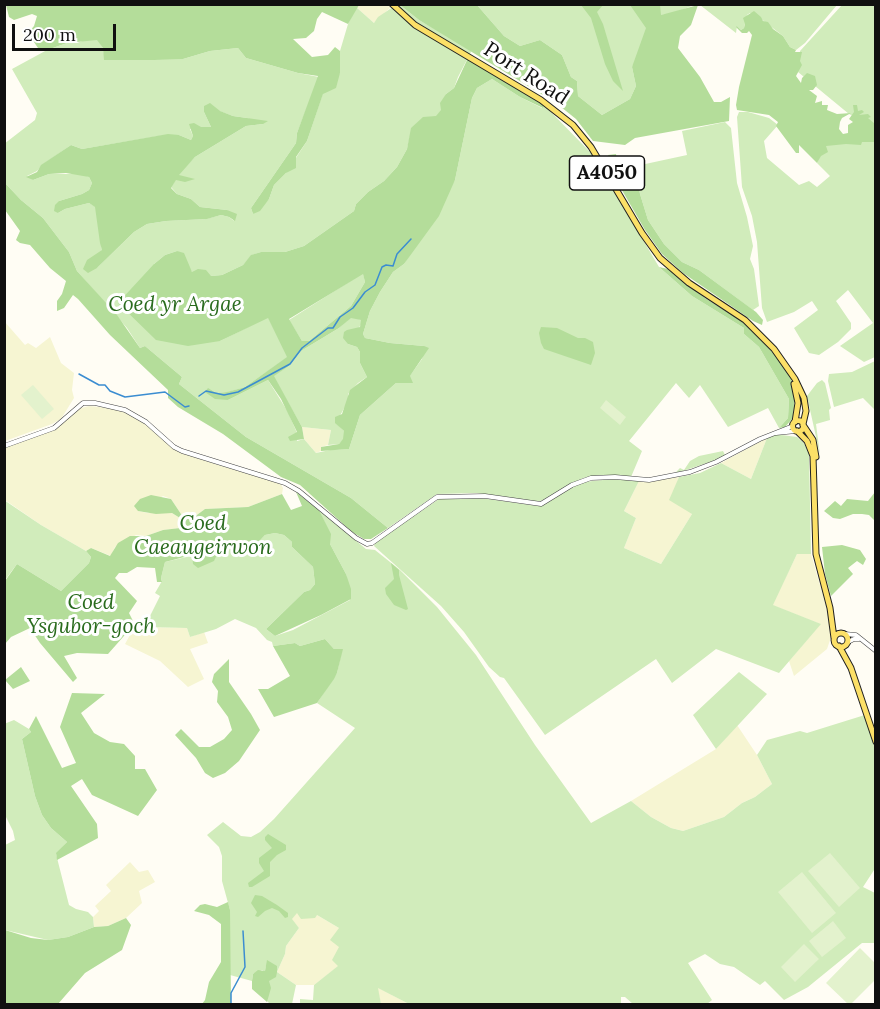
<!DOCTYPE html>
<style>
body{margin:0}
#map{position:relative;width:880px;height:1009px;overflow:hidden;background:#fffdf4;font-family:Lora,serif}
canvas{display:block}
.frame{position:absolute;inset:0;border:6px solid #101010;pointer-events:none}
.scale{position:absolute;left:12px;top:24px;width:104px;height:27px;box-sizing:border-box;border:3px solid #101010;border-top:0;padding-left:8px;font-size:18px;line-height:21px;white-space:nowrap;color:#101010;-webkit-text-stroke:4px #fff;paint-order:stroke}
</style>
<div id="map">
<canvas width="880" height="1009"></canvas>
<div class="frame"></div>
<div class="scale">200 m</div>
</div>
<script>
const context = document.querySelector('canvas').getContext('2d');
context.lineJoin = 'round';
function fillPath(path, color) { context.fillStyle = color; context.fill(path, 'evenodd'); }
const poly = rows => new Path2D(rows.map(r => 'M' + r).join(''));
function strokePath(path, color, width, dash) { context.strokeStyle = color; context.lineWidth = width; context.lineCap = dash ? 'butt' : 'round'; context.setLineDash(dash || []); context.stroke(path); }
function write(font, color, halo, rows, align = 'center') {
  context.font = font + ' Lora,serif'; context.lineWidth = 6; context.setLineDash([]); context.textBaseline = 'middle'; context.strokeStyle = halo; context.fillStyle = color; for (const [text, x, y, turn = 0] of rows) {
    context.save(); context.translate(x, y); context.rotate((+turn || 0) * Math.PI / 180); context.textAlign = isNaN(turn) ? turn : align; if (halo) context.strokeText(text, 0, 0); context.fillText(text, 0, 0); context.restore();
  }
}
fillPath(poly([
 [359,4,390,5,391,7,374,23,356,7],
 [4,321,25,345,28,343,36,348,50,337,61,363,74,373,72,390,74,398,61,419,52,424,5,441],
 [89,406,118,409,129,413,140,419,174,449,215,464,280,483,283,488,282,494,248,507,205,509,190,520,186,519,181,514,171,499,163,496,138,511,148,513,172,513,180,518,185,523,180,528,163,530,146,536,136,535,115,547,111,556,91,548,86,551,41,525,5,500,5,448,51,430,59,426,78,409],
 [302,427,331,430,328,445,321,447,321,451,316,453,304,439],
 [767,438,751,479,721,463,752,446],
 [679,477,675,489,692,514,661,564,624,548,636,518,624,511,639,481],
 [797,554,811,554,831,623,830,640,827,649,794,676,789,661,820,624,772,605],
 [136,624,146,627,187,628,190,637,204,632,208,643,190,649,204,679,188,687,160,661,125,644],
 [737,725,757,755,772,784,755,797,742,803,724,817,683,831,671,828,651,817,631,801,716,749],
 [130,862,139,872,148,870,155,882,139,891,142,903,126,918,108,926,94,927,93,917,99,911,95,906,111,891,106,885],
 [297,912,317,915,339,928,339,966,314,985,296,985,277,972,285,954,286,946,299,928,291,919],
 [377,987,409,1004,381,1004]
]), '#f6f5d2');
fillPath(poly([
 [396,5,400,5,419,20,472,50,458,77,454,88,446,94,442,110,436,117,423,118,412,128,407,149,397,167,384,181,368,192,356,204,354,211,304,246,285,252,261,252,252,255,243,265,222,275,211,276,192,272,177,251,165,255,154,264,220,341,268,317,288,357,245,387,228,392,216,393,208,388,228,400,268,380,288,412,297,433,297,441,304,439,316,453,330,450,349,449,360,415,396,383,412,382,409,377,422,359,424,346,390,343,365,338,363,334,370,311,380,292,393,272,404,264,455,180,472,98,477,88,492,79,520,97,542,108,544,105,593,155,659,267,692,296,744,328,744,334,759,347,789,399,788,418,779,428,768,408,728,427,700,385,689,398,676,383,629,441,642,451,631,477,601,475,583,478,544,500,536,502,477,493,437,494,388,528,351,498,246,437,179,384,182,377,145,346,140,348,127,328,77,271,69,252,43,218,21,200,5,183,4,144,35,120,37,113,12,69,47,50,67,43,77,43,88,39,98,40,103,48,105,60,183,59,210,51,238,48,246,58,298,73,319,77,297,133,296,143,251,208,253,214,269,199,274,185,286,173,307,141,323,93,340,73,340,51,348,24,356,7,374,23,378,17],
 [205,106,233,116,247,118,263,124,246,126,195,157,181,171,171,187,177,194,191,199,200,207,227,210,234,221,229,217,221,215,206,219,166,221,147,224,134,232,97,268,102,250,96,207,89,203,65,209,58,213,59,201,82,194,89,190,92,183,89,177,81,174,49,174,33,180,27,176,37,171,42,165,71,145,82,149,159,136,179,135,191,140,193,136,190,129,211,127,204,112],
 [477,5,694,5,672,14,661,15,632,67,636,86,630,99,602,115,578,96,577,81,571,77,562,55,540,40,520,46,504,36],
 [700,5,837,5,805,43,796,50,790,47,783,36,756,15,750,13,747,15,744,28,741,30,737,26,736,33],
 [842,5,875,5,875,127,849,114,798,72,800,51],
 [739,112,748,112,769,118,778,125,764,141,767,158,799,185,809,181,817,187,830,176,817,163,826,142,875,138,875,357,864,362,840,346,873,323,848,290,836,301,851,323,851,329,838,342,819,355,809,353,794,328,818,310,812,301,794,312,767,322,762,308,757,242,752,216,742,187,737,117],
 [725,122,731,128,737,183,747,217,753,246,750,259,754,269,759,306,753,310,699,270,682,262,664,244,648,220,640,194,636,166,687,155,682,131],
 [363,273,365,282,351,306,309,341,302,341,289,320],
 [351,317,362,320,362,323,348,344,357,347,360,352,360,363,367,377,358,383,348,394,348,401,336,423,344,431,344,439,339,444,328,445,331,430,302,427,273,376,289,366,301,351,339,328],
 [875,361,875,410,863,398,834,407,828,381,829,374,852,372],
 [822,380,825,383,831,408,829,410,830,420,816,424,820,455,807,396,817,383],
 [774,434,797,437,804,443,809,454,811,554,797,554,773,605,821,624,779,673,716,649,672,683,656,659,545,735,504,678,500,677,489,667,464,632,441,606,374,546,375,543,439,499,481,498,538,506,583,482,613,479,639,481,624,511,636,518,624,548,661,564,692,514,669,500,679,477,700,473,721,463,751,479,767,438],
 [723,451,725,455,719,459,674,474,680,468,684,470,690,461,699,456],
 [4,500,41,525,86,551,91,557,89,563,61,591,17,564,5,580],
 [319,510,366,549,375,550,400,570,437,607,476,655,535,745,591,823,631,801,651,817,671,828,683,831,724,817,742,803,755,797,772,784,757,755,767,740,800,731,807,733,868,714,876,737,876,867,863,887,875,893,875,943,862,943,808,987,784,1000,765,981,760,985,734,967,720,964,705,954,688,963,712,1000,707,1004,633,1004,625,997,621,997,621,1004,409,1004,378,988,381,1004,300,1004,300,999,313,1000,314,985,338,966,332,960,339,947,330,940,339,928,317,915,315,918,301,919,297,913,292,919,299,928,286,946,285,954,277,972,296,985,292,1004,270,1004,267,1001,269,981,266,966,265,972,262,970,253,974,252,981,230,975,230,910,222,881,222,856,219,847,207,835,223,822,241,836,251,837,260,832,274,819,355,728,317,703,337,673,342,650,334,649,325,639,300,646,295,643,273,646,272,642,267,640,256,628,235,619,216,629,190,637,187,628,146,627,147,622,160,596,155,593,162,581,161,578,165,562,242,544,251,550,265,535,275,533,284,535,292,542,292,547,313,567,315,584,310,590,304,592,266,629,275,636,293,630,350,600,346,574,330,544,330,534],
 [739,672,767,694,716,749,693,715],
 [14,720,29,729,31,732,22,739,35,796,42,815,51,828,67,842,56,854,69,905,76,909,88,912,93,917,94,927,68,937,48,940,5,930,5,845,15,840,13,831,5,815,4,724]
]), '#d1ecbb');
fillPath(poly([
 [6,5,6,4,359,5,348,24,322,12,317,19,314,31,306,38,293,39,312,57,328,55,335,47,340,51,340,73,336,88,323,94,307,141,296,157,296,168,286,173,274,185,269,199,260,211,253,214,251,208,296,143,297,133,318,76,298,73,246,58,238,48,210,51,183,59,154,60,104,60,103,48,97,40,67,43,47,50,38,48,28,33,34,26,37,16,32,14,14,20,9,17],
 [400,5,477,5,504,36,520,46,540,40,562,55,571,77,577,81,578,96,602,115,630,99,636,86,632,67,646,28,630,5,660,5,661,15,698,5,691,25,680,36,678,48,700,77,714,102,721,102,730,97,729,121,635,138,625,145,593,141,576,119,556,103,419,20],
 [581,5,603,5,597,12,603,24,623,91,613,81,605,64,591,18],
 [754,11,761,17,763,21,768,22,773,29,783,36,790,47,796,50,795,52,802,52,800,61,802,65,796,76,801,83,802,78,807,73,815,76,817,85,813,90,809,90,817,96,815,103,822,101,822,105,828,105,827,110,837,114,851,113,842,118,840,122,839,129,843,134,848,133,848,125,853,122,849,119,854,112,853,105,857,105,858,111,862,110,864,112,859,115,868,114,871,117,868,118,875,124,875,142,862,142,861,145,846,144,826,146,828,152,821,156,817,163,799,145,799,153,796,153,776,126,778,122,769,115,737,110,736,105,739,87,752,35,749,31,747,33,742,33,736,27,737,26,741,30,744,28,745,24,743,18],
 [468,58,544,105,543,108,520,97,492,79,477,88,472,98,455,180,439,216,404,264,393,272,380,292,370,311,363,334,365,338,390,343,424,346,429,348,410,376,413,383,396,383,360,415,349,449,321,451,321,447,339,444,343,439,344,431,335,423,335,417,342,414,350,390,367,377,360,363,360,352,357,347,348,344,343,338,344,332,347,330,360,327,361,320,351,318,339,328,301,351,289,366,274,376,302,427,304,439,290,441,288,437,297,432,281,399,268,380,228,400,215,399,205,392,208,388,216,393,227,392,245,387,287,357,268,318,220,341,188,346,156,340,118,303,154,264,165,255,177,251,184,253,192,272,198,269,206,270,211,276,222,275,243,265,251,255,261,252,285,252,304,246,354,211,356,204,368,192,384,181,397,167,407,149,411,128,423,117,436,116,441,110,440,103,446,94,454,88],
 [363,274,365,282,351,306,309,341,302,341,289,319],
 [210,103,220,111,233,116,268,121,263,124,246,126,195,157,179,175,195,179,185,182,176,180,171,188,177,194,191,199,200,207,227,210,237,214,235,221,229,217,221,215,207,219,166,221,147,224,134,232,97,268,88,273,83,269,87,260,102,250,100,243,95,207,89,203,65,209,58,213,54,211,55,205,59,201,82,194,89,190,92,183,89,177,66,173,49,174,33,180,26,177,37,172,41,165,71,145,82,149,168,134,179,135,191,140,193,136,189,124,194,123,201,127,211,127,204,112,204,106],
 [616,154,617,162,623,168,635,164,640,194,648,220,664,244,682,262,699,270,756,312,763,320,762,325,753,321,683,273,662,254,645,230,608,166,612,164,608,155],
 [5,183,21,200,43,218,69,252,77,271,117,315,140,348,145,346,182,377,179,384,246,437,351,498,388,528,371,539,364,539,352,532,300,485,281,477,223,434,178,407,168,398,168,390,110,335,78,299,73,295,64,308,57,311,57,301,62,294,66,281,50,268,30,245,20,243,16,240,20,231,5,210],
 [659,267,668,269,705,298,740,320,756,333,774,354,791,378,795,397,793,418,785,427,779,428,788,418,789,399,759,347,744,334,744,328,692,296],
 [541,327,557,328,578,338,585,338,593,342,595,353,591,365,544,349,541,343,539,333],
 [296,492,319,510,331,534,330,544,346,574,351,589,351,599,321,615,275,636,266,629,304,592,310,590,315,584,313,567,292,547,292,542,284,535,275,533,265,535,251,550,244,550,242,544,220,548,214,561,198,568,193,564,192,555,165,562,161,578,162,582,157,582,155,568,137,567,127,573,119,573,115,578,137,601,129,613,133,621,131,628,108,654,77,653,64,656,77,678,73,682,40,643,30,628,11,637,5,644,5,581,17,564,61,591,89,563,91,557,86,551,91,548,110,556,118,543,130,536,146,536,163,530,180,528,185,523,180,518,172,513,156,514,138,511,134,506,140,499,151,495,171,499,181,514,190,520,205,509,248,507,282,494,291,510,302,506],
 [875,492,875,521,869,515,862,514,853,514,840,519,833,518,824,511,835,501,841,506,847,499,868,501],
 [842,545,860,550,866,559,863,565,857,561,848,568,853,574,831,596,825,574,822,547],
 [391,563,399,570,399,575,408,609,406,610,394,605,386,594,385,588,394,579],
 [325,639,334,649,343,649,337,673,334,679,317,703,274,717,258,689,268,689,290,676,273,646,295,643,300,646],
 [229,659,229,682,251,714,260,730,239,761,225,773,213,778,205,773,196,758,175,735,181,729,199,747,210,747,224,739,232,730,228,717,217,702,218,691,212,682,214,674],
 [21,667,30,681,13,689,5,680],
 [72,693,105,694,81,713,94,733,110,742,124,744,135,756,135,769,145,769,157,790,138,816,92,795,82,779,71,786,97,824,98,838,57,860,56,853,67,842,51,828,42,815,35,796,22,739,31,732,29,729,36,716,62,768,76,763,60,727],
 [268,834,286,845,286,850,277,855,270,862,270,876,252,887,249,887,248,883,264,871,259,863,259,858,272,848,265,840,265,837],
 [255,895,262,896,277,905,288,913,288,917,285,918,279,911,272,908,265,911,258,917,255,916,257,912,251,903],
 [228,902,230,910,231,1004,202,1004,205,1000,209,982,221,962,221,924,209,915,194,911,200,905,205,904,217,907],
 [126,918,131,925,122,950,85,973,58,1004,5,1004,5,930,31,938,48,940,68,937,94,927,108,926],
 [267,960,277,966,277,972,276,977,269,981,271,988,267,1002,252,989,252,981,253,974,258,970,265,971]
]), '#b4dd9a');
fillPath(poly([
 [33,385,54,409,42,419,21,395],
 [606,400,626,417,620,425,600,408],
 [830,853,860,888,839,907,808,871],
 [802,872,836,913,812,933,778,892],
 [833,921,846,938,822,957,809,941],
 [804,944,819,959,795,982,781,967],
 [860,948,875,963,875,980,851,1004,848,1004,826,983]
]), '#e3f2cd');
strokePath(poly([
 [79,374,99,385,105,385,110,391,125,397,165,392,185,407,189,406],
 [199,396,206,391,224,395,238,392,290,364,302,348,328,328,333,328,340,317,353,308,365,292,375,285,382,267,386,265,393,266,397,254,411,239],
 [231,1004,231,993,245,967,243,931]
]), '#3b8dd1', 1.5);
const minor = poly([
 [776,433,796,431],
 [4,446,54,428,83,403,95,403,125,410,146,422,174,447,182,451,285,483,299,491,356,538,367,544,372,543,437,497,485,496,541,504,572,485,591,478,615,477,649,480,690,472,716,462,760,439,793,426],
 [845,634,856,635,876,651],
 [848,642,854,639,859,639]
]);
const major = poly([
 [392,4,415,25,541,100,573,125,591,147,642,233,660,258,689,283,745,320,774,349,795,379,804,398,806,411,803,424],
 [794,384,798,403,795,422],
 '792.5 426a5.5 5.5 0 1 1 11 0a5.5 5.5 0 1 1-11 0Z',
 [803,425,813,440,816,457],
 [797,431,807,441,813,456,816,554,830,608,834,638],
 '834 640a7 7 0 1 1 14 0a7 7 0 1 1-14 0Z',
 [839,646,851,668,876,742]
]);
strokePath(minor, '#434343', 5);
strokePath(major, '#212121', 7);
strokePath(minor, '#fff', 4);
strokePath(major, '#fce067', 5);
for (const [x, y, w] of [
 [607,173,75]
]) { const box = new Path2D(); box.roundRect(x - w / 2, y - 17, w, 34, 4.5); context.fillStyle = '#fff'; context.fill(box); strokePath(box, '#101010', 1.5); }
write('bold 20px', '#101010', null, [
 ["A4050",607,173]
]);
write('21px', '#101010', '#fff', [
 ["Port Road",526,74,33]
]);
write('italic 21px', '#296b1d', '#fff', [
 ["Coed yr Argae",175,305],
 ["Coed",203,524],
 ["Caeaugeirwon",203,548],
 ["Coed",91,603],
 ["Ysgubor-goch",91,627]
]);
</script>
